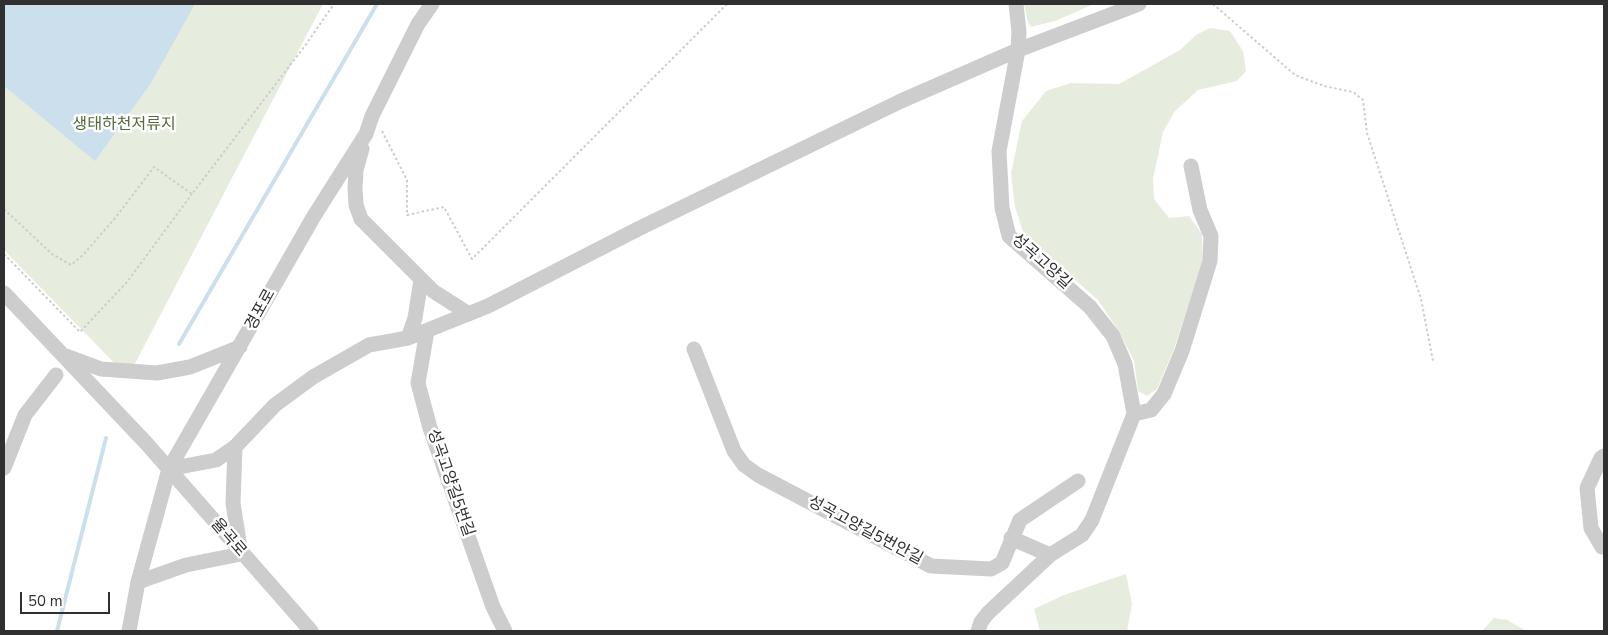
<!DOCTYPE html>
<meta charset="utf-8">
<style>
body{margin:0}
#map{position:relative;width:1608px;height:635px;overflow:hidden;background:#fff;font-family:"Nunito Sans",sans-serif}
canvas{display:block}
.frame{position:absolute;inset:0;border:5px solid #303030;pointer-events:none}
.scale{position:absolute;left:20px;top:592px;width:90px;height:22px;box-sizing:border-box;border:2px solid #303030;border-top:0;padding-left:6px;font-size:15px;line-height:18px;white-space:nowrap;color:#303030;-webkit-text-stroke:4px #fff;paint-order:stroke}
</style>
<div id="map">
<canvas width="1608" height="635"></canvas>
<div class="frame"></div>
<div class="scale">50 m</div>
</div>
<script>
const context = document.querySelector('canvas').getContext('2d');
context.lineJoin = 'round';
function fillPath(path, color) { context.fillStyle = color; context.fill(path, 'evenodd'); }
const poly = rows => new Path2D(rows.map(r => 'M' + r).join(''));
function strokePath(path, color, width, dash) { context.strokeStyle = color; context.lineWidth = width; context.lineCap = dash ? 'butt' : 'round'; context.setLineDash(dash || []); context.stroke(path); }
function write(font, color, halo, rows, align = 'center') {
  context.font = font + ' "Nunito Sans","Noto Sans KR",sans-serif'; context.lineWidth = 5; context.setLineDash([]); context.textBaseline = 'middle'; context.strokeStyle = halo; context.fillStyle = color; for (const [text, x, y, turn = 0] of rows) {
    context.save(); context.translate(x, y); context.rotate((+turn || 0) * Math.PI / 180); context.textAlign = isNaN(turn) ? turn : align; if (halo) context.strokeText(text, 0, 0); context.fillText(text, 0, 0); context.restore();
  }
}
fillPath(poly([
 [4,4,323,4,128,377,4,250],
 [1024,4,1094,4,1055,21,1031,27,1028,22],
 [1210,28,1230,31,1243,51,1246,71,1237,81,1198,90,1175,111,1163,132,1153,179,1154,199,1169,218,1189,216,1202,234,1203,261,1174,349,1157,389,1147,396,1138,391,1134,361,1120,333,1098,300,1024,235,1015,207,1011,173,1022,121,1046,91,1071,83,1119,84,1180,50,1196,35],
 [1126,574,1132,604,1127,631,1040,631,1034,609,1064,595],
 [1494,618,1507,620,1526,631,1482,631]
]), '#e6edde');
fillPath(poly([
 [4,4,195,4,151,83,95,161,4,86]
]), '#cbdfed');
strokePath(poly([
 [179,344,377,4],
 [57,631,106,438]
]), '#cbdfed', 4);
strokePath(poly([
 [1213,4,1295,75,1324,86,1353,92,1363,100,1367,133,1421,299,1433,361],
 [382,131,407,180,407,215,444,207,472,259,727,4],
 [4,209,52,254,71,265,83,255,116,217,154,167,192,194,307,43,334,4],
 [4,254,80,332,127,282,192,194]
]), '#cdcdcd', 2, [2.5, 2.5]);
strokePath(poly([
 [1016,4,1019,32,1018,50,999,151,1002,208,1009,236,1090,307,1113,336,1125,364,1134,414],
 [362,149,356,170,355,188,356,205,361,219,433,291,469,314],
 [4,293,147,444,311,631],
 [427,331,418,383,430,428,493,607,505,631],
 [408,338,415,318,421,280],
 [694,349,734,451,744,465,758,475,931,566,991,569,1002,563,1020,520,1078,481],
 [66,356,101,369,157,373,190,367,240,347],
 [1604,456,1601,458,1587,488,1591,528,1602,547,1604,546],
 [4,468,25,415,56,375],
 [169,469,216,460,235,447,275,405,313,377,369,345,408,338,488,306,638,229,901,101,1018,50,1139,4],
 [1011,538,1050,555],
 [138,582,186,565,241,554,233,503,235,447],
 [129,631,138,582,169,469,314,216,366,134,372,116,418,24,432,4],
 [978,631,981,622,988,613,1050,555,1082,535,1092,520,1134,414,1151,410,1164,394,1182,351,1210,261,1211,236,1200,210,1191,166]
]), '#cdcdcd', 15);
write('16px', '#536c3d', '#fff', [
 ["생태하천저류지",124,125]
]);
write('16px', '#303030', '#fff', [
 ["성곡고양길",1041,262,42],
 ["경포로",261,310,-61],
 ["성곡고양길5번길",450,483,71],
 ["성곡고양길5번안길",865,531,28],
 ["율곡로",228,538,49]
]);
</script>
